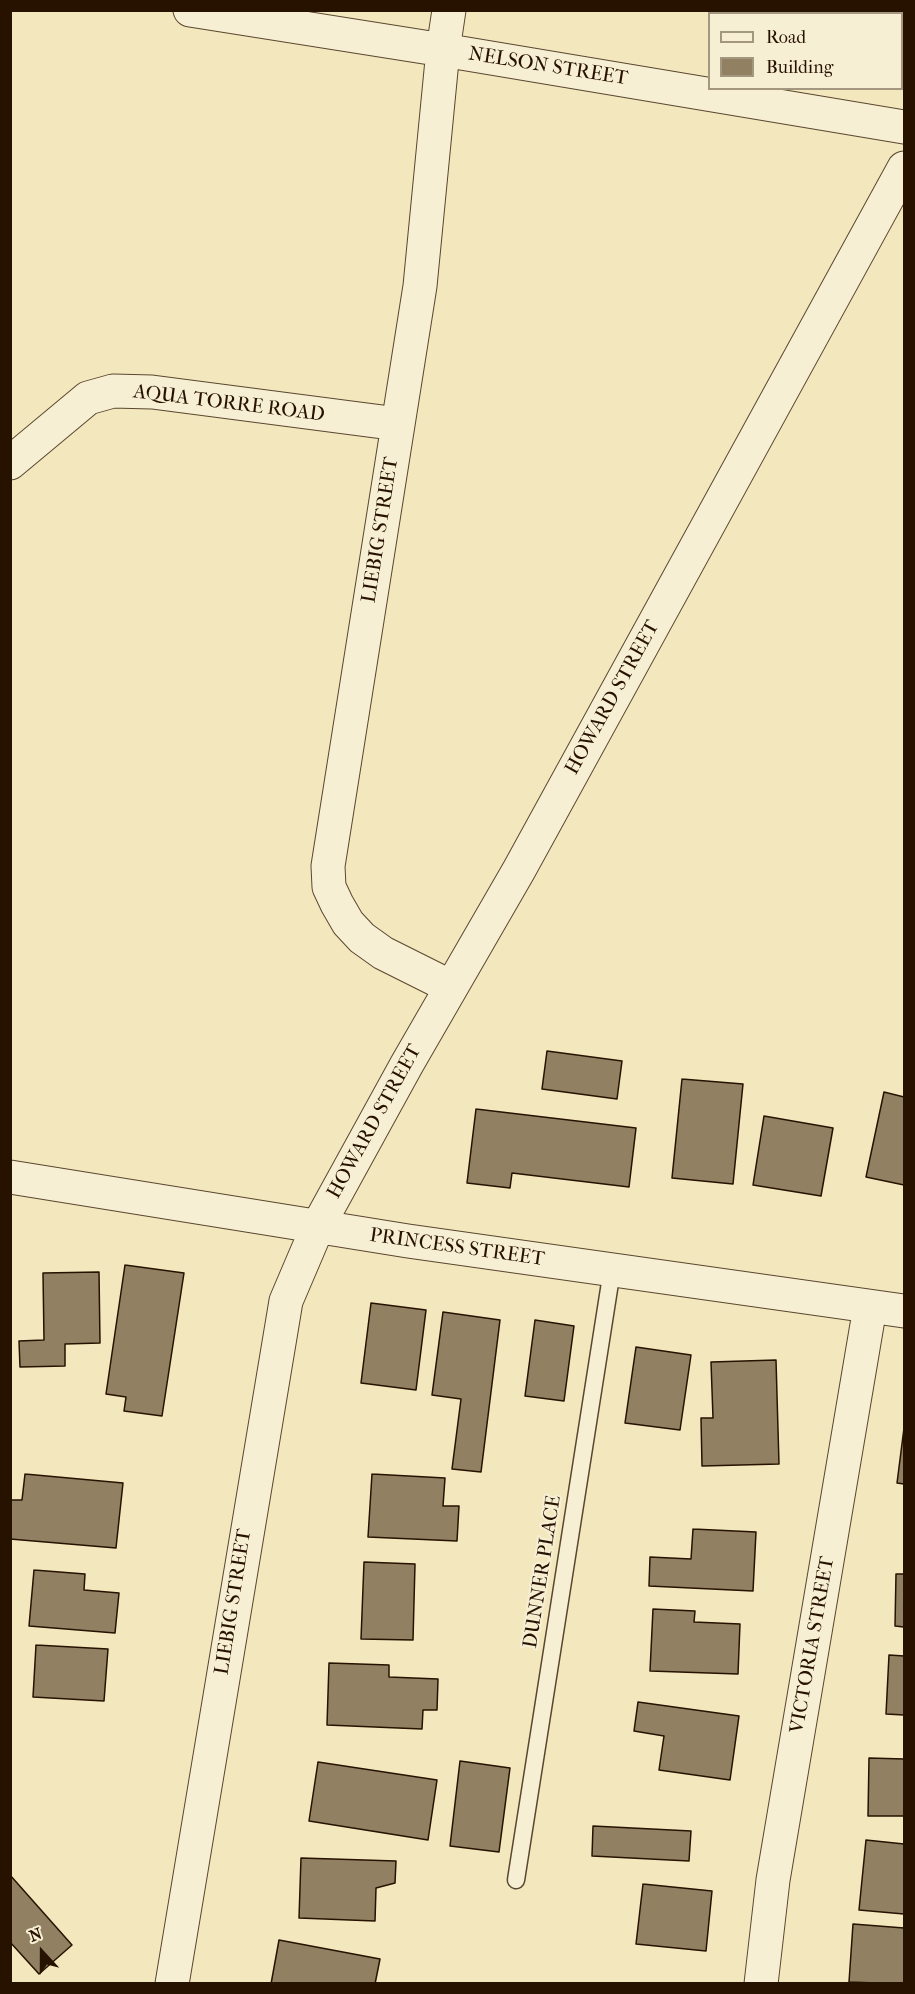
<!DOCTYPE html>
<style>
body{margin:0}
#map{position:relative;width:915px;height:1994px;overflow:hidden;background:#f3e7bd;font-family:"IM FELL French Canon",serif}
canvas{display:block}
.frame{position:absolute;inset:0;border:12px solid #271200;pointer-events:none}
.legend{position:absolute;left:708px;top:12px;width:195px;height:78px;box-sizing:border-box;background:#f7efd4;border:2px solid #a4977f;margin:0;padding:8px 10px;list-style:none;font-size:18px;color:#271200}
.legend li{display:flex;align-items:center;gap:12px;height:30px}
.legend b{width:30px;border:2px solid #a4977f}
.north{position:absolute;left:12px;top:1922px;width:60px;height:60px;-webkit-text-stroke:4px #f7efd4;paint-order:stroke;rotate:339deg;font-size:16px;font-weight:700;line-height:24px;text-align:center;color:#271200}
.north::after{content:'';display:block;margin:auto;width:21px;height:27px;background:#271200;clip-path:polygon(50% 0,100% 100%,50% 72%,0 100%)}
</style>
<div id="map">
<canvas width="915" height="1994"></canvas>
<div class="frame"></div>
<ul class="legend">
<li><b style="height:8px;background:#f7efd4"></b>Road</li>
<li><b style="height:16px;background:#918162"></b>Building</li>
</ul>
<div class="north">N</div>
</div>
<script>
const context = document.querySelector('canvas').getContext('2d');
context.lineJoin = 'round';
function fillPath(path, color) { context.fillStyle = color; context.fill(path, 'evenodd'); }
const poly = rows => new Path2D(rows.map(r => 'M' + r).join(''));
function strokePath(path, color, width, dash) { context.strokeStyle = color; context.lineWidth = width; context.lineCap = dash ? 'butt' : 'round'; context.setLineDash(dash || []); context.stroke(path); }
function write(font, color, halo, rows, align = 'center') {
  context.font = font + ' "IM FELL French Canon",serif'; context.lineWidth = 4.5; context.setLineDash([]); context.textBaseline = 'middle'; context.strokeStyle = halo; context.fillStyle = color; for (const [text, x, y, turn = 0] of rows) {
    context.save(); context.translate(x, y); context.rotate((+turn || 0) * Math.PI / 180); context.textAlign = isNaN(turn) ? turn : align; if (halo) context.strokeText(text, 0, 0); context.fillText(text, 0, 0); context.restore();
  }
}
const building = poly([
 [547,1051,622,1061,617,1099,542,1089,547,1051],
 [682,1079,743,1084,733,1184,672,1178,682,1079],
 [884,1092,904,1097,904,1185,866,1177,884,1092],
 [476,1109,636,1128,629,1187,512,1173,510,1188,467,1183,476,1109],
 [764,1116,833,1128,821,1196,753,1185,764,1116],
 [125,1265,184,1273,162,1416,124,1411,126,1397,106,1394,125,1265],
 [99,1272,100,1343,65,1344,65,1366,20,1367,19,1341,44,1340,43,1273,99,1272],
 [371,1303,426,1310,416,1390,361,1383,371,1303],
 [443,1312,500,1320,481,1472,452,1469,461,1399,432,1395,443,1312],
 [535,1320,574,1326,564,1401,525,1396,535,1320],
 [636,1347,691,1355,680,1430,625,1423,636,1347],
 [776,1360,779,1464,702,1466,701,1418,713,1418,711,1362,776,1360],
 [904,1428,904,1484,897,1483,904,1428],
 [25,1474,123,1483,116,1548,10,1539,10,1500,22,1500,25,1474],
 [372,1474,445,1478,443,1506,459,1506,457,1541,368,1537,372,1474],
 [693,1529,756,1532,753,1591,649,1586,650,1557,691,1559,693,1529],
 [364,1562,415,1564,413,1640,361,1639,364,1562],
 [34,1570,85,1574,84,1590,119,1593,115,1633,29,1626,34,1570],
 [896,1574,904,1574,904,1627,895,1626,896,1574],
 [653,1609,695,1611,694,1622,740,1624,738,1674,650,1671,653,1609],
 [36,1645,108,1649,104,1701,33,1697,36,1645],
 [889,1655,904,1656,904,1715,886,1714,889,1655],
 [329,1663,389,1665,389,1677,438,1679,437,1710,423,1710,422,1729,327,1725,329,1663],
 [638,1702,739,1716,730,1780,659,1770,664,1736,634,1731,638,1702],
 [869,1758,904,1759,904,1816,868,1816,869,1758],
 [460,1761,510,1768,499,1852,450,1846,460,1761],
 [318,1762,437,1780,428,1840,309,1821,318,1762],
 [593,1826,691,1831,689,1861,592,1856,593,1826],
 [866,1840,904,1844,904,1914,859,1910,866,1840],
 [301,1858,396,1861,395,1883,376,1888,375,1921,299,1918,301,1858],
 [10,1875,72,1945,39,1974,10,1942,10,1875],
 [643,1884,712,1891,706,1951,636,1944,643,1884],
 [853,1924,904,1928,904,1984,849,1982,853,1924],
 [279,1940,380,1959,375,1984,271,1984,279,1940]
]);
fillPath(building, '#918162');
strokePath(building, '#271200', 1.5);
const lane = poly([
 [516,1880,612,1270]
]);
const street = poly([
 [190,10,443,50,904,127],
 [449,10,443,50,420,286,328,866,329,887,337,904,348,923,362,938,383,953,451,987],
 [10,463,88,398,113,391,152,392,398,424],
 [10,1177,408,1241,904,1311],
 [172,1984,286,1301,318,1226,407,1064,519,870,904,168],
 [761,1984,773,1880,870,1307]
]);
strokePath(lane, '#5a472f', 19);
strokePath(street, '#5a472f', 35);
strokePath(lane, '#f7efd4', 16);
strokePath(street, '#f7efd4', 33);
write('20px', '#271200', '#f7efd4', [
 ["NELSON STREET",548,67,9],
 ["AQUA TORRE ROAD",229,404,7],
 ["LIEBIG STREET",381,530,-81],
 ["HOWARD STREET",613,698,-61],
 ["HOWARD STREET",375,1122,-61],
 ["PRINCESS STREET",457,1248,8],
 ["DUNNER PLACE",543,1572,-81],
 ["LIEBIG STREET",234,1602,-81],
 ["VICTORIA STREET",813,1645,-80]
]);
</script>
